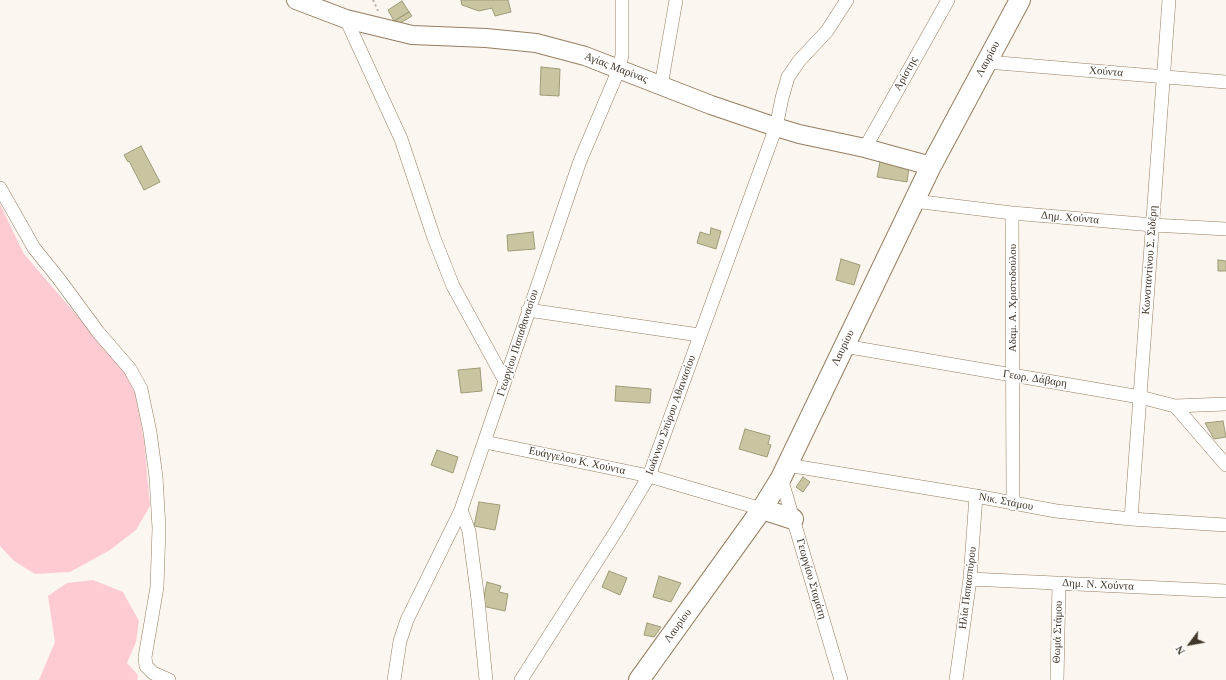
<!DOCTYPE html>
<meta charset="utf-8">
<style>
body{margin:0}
#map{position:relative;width:1226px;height:680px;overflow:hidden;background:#fcf6f0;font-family:"Times New Roman",serif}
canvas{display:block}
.north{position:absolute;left:1170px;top:624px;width:40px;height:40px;-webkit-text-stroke:3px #fff;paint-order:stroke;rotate:238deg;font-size:11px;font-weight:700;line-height:16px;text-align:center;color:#40362a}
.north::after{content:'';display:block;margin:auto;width:14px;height:18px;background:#40362a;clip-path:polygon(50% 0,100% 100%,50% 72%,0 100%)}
</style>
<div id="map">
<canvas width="1226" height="680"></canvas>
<div class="north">N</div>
</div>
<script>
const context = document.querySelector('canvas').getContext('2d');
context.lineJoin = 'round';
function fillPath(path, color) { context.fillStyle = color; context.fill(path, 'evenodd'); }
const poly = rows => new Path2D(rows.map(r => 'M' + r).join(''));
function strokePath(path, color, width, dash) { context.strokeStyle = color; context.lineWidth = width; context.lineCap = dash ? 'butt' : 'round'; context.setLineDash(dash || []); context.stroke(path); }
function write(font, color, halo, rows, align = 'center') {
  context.font = font + ' "Times New Roman",serif'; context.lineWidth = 3; context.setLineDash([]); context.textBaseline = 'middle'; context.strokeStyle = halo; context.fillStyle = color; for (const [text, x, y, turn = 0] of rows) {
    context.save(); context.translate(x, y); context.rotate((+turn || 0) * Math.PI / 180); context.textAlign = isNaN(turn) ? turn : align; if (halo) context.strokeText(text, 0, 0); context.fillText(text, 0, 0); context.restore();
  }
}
fillPath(poly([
 [0,204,24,254,123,369,135,393,144,441,150,506,136,530,110,550,70,572,35,574,14,561,0,546],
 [93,580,123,592,139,621,136,642,127,663,138,675,137,680,39,680,55,642,48,596,67,583]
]), '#ffcbd3');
const building = poly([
 [461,0,508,0,511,12,495,16,492,8,479,11,462,5,461,0],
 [402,1,409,12,394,21,388,10,402,1],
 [409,12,412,16,397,25,394,21,409,12],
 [541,67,560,69,559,96,540,95,541,67],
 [141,146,160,182,144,190,129,161,128,162,124,155,141,146],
 [880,162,909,167,907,182,877,177,880,162],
 [711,228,721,231,716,249,697,243,700,232,710,235,711,228],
 [533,232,535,249,508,251,507,235,533,232],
 [841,259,860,265,854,285,836,280,841,259],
 [1218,260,1226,261,1226,271,1218,271,1218,260],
 [480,368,482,391,461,393,458,370,480,368],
 [616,386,651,389,650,403,615,401,616,386],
 [1223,421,1226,437,1214,439,1205,423,1223,421],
 [745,429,770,436,768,444,771,445,767,457,739,449,745,429],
 [437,450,458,457,453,473,431,465,437,450],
 [803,477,810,482,803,492,796,487,803,477],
 [479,502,500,505,495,530,474,526,479,502],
 [609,571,627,578,620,595,602,587,609,571],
 [659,576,681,583,671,602,653,597,659,576],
 [487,582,501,586,499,592,508,594,505,611,482,606,487,582],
 [647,623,661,627,654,637,644,635,647,623]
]);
fillPath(building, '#c8c5a0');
strokePath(building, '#9e9b78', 1);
const street = poly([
 [346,19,401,139,434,238,453,286,505,381],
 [987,62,1226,82],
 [661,86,676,0],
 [865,148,948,0],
 [0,188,34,248,59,279,98,332,130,369,141,389,150,432,156,477,159,528,157,587,145,657,146,666,153,673,169,680],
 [914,201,1012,213,1153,225,1226,229],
 [1012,213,1013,504],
 [528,310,699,335],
 [844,346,1140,397,1175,406,1226,404],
 [1175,406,1226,465],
 [485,442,649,476,762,509],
 [787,465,976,496,1056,511,1131,519,1226,525],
 [781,478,841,680],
 [461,510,469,531,478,600,486,680],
 [1131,519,1169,0],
 [970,579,1226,591],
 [394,680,400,641,407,620,461,510,580,161,619,69,622,55,622,0],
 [521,680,618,528,649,476,776,127,782,98,788,77,799,61,827,31,847,0],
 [956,680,970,579,976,496],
 [1057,680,1059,583]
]);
const secondary = poly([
 [296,0,346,19,412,35,486,38,536,43,585,56,711,105,776,127,799,134,865,148,931,166]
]);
const primary = poly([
 [762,509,793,519],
 [639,680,762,509,781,478,931,166,1020,0]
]);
strokePath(street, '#957e62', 14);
strokePath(secondary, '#957e62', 20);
strokePath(primary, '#957e62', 22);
strokePath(poly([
 [373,0,379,13]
]), '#bab2aa', 2, [2, 3]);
strokePath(street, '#fff', 13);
strokePath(secondary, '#fff', 18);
strokePath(primary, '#fff', 20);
write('11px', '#40362a', '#fff', [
 ["Λαυρίου",988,59,-62],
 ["Αγίας Μαρίνας",616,68,21],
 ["Χούντα",1106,72,5],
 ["Αρίστης",906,74,-61],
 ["Δημ. Χούντα",1070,218,5],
 ["Κωνσταντίνου Σ. Σιδέρη",1150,260,-86],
 ["Αδαμ. Α. Χριστοδούλου",1013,298,-90],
 ["Γεωργίου Παπαθανασίου",518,343,-72],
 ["Λαυρίου",843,348,-64],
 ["Γεωρ. Δάβαρη",1035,379,9],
 ["Ιωάννου Σπύρου Αθανασίου",671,415,-70],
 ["Ευάγγελου Κ. Χούντα",577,461,12],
 ["Νικ. Στάμου",1006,502,11],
 ["Γεωργίου Σταμάτη",811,579,74],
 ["Δημ. Ν. Χούντα",1098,585,3],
 ["Ηλία Παπασπύρου",968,588,-83],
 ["Λαυρίου",678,626,-54],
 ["Θωμά Στάμου",1058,632,-88]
]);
</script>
